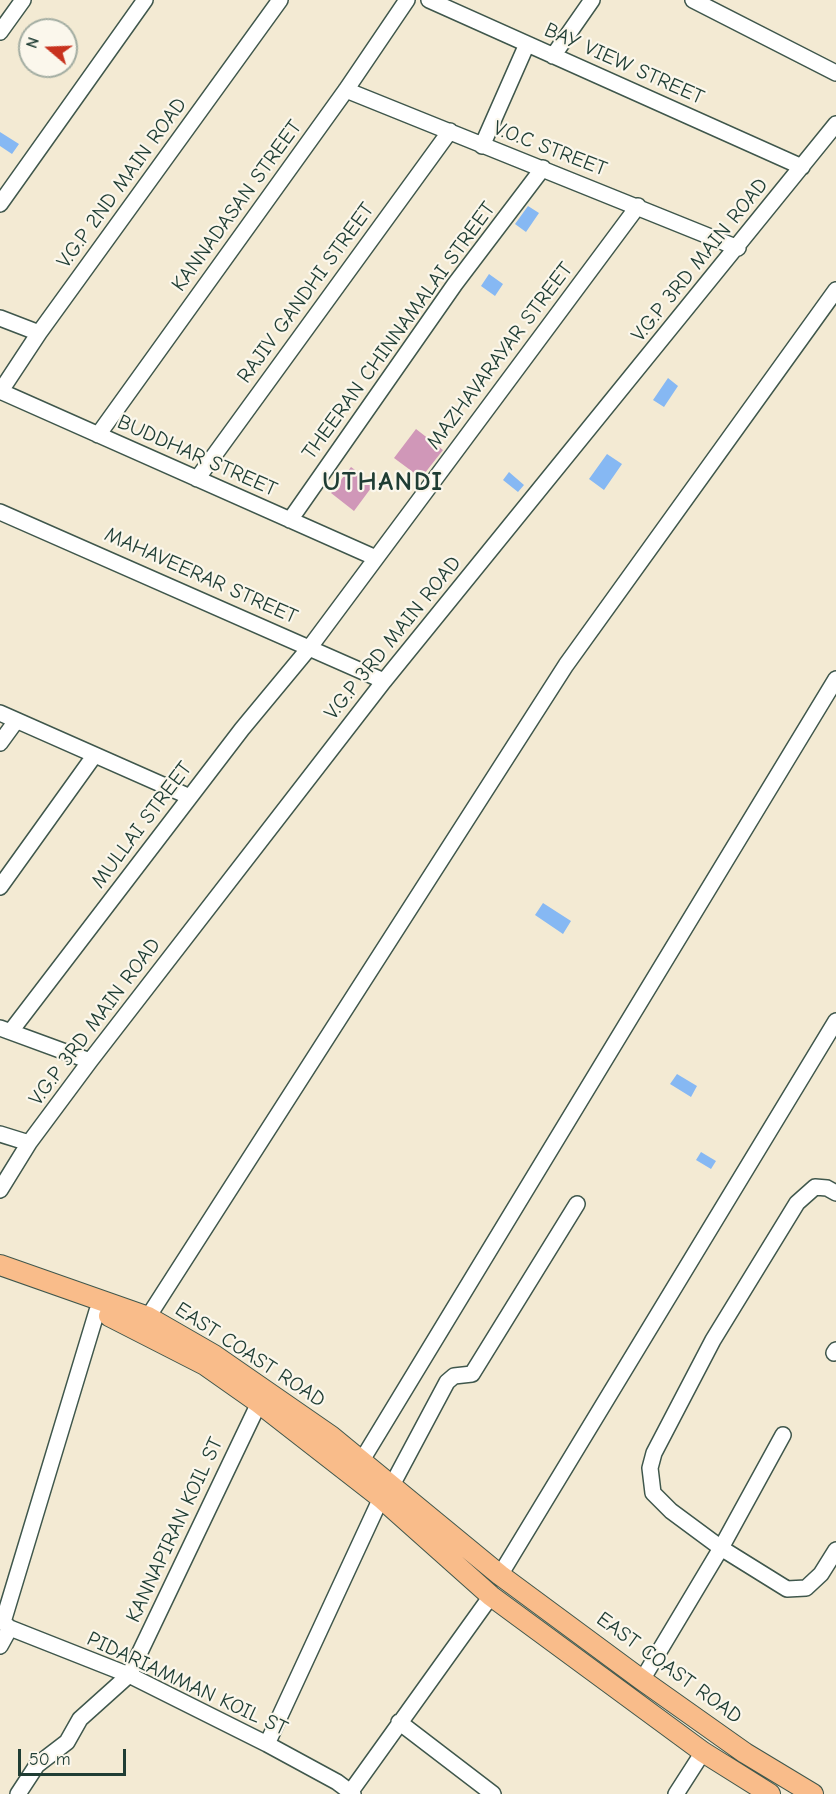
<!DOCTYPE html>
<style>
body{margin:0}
#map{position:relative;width:836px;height:1794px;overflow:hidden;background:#f3ead3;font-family:"Comic Neue",sans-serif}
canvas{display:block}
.north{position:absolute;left:18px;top:18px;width:60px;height:60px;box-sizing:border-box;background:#fbf7ec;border:2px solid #a3ada2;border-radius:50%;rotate:289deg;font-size:16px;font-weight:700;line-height:24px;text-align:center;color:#1f3d34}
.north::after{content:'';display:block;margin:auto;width:21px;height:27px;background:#c8321e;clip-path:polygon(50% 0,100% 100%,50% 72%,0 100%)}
.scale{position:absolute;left:18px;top:1749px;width:108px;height:27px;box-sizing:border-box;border:3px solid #1f3d34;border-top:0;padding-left:8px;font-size:18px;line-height:21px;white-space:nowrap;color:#1f3d34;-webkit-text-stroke:4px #fbf7ec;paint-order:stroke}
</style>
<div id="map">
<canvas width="836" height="1794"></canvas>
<div class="north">N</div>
<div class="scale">50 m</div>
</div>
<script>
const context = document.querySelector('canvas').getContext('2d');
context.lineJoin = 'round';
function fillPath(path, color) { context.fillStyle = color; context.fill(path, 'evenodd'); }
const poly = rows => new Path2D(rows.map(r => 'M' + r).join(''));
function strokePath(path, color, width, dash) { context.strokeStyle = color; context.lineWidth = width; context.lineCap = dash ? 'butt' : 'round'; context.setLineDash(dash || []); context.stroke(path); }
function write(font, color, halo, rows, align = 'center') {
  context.font = font + ' "Comic Neue",sans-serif'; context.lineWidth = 4.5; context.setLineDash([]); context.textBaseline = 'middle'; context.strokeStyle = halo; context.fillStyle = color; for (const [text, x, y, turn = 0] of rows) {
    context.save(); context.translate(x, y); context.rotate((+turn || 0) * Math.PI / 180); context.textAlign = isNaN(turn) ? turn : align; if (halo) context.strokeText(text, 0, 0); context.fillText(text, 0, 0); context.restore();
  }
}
fillPath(poly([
 [0,132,19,144,12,154,0,146],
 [528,206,539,213,526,232,515,224],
 [489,274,503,284,495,296,481,286],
 [668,378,678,386,664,407,653,400],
 [607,454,622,464,604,490,589,479],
 [509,472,524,485,518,492,503,480],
 [543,903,571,921,563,934,535,915],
 [677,1074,697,1086,691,1097,670,1084],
 [701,1152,716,1161,711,1169,696,1160]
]), '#86b8f3');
fillPath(poly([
 [416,429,443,450,421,478,394,458],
 [351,467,374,484,354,511,331,493]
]), '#d097b8');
const minor = poly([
 [429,0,802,167],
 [693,0,836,73],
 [0,32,23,0],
 [553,56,592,0],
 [346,90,738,248],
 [482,146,527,44],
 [0,204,145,0],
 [0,318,39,333],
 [0,391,376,558],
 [0,392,39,333,280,0],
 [98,435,346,90,407,0],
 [197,479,450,131],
 [0,512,384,681],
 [290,520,455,284,543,168],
 [0,713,190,797],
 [0,743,16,721],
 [0,887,94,756],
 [0,1028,90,1061],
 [11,1031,242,729,310,647,638,206],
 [0,1134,29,1143],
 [0,1190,29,1143,90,1061,384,681,836,124],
 [148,1317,566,665,836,290],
 [834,1353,836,1350],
 [783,1435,721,1548,787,1589,806,1588,821,1574,836,1550],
 [362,1460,836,679],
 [391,1487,447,1382,454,1376,472,1374,577,1204],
 [500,1575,836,1021],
 [0,1620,10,1628,129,1675,267,1744,337,1782,353,1794],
 [3,1622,97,1311],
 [0,1646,10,1628],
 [642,1680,721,1548,671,1511,653,1493,650,1468,654,1453,713,1340,797,1203,815,1187,827,1188,836,1193],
 [399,1722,493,1794],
 [267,1744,381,1498],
 [18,1794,37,1765,67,1742,80,1719,129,1675,259,1403],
 [349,1794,491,1596],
 [676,1794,703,1752]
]);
const major = poly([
 [0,1265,148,1317,214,1355,331,1436,500,1575,642,1680,745,1753,813,1794],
 [109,1316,205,1365,259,1403,381,1498,491,1596,703,1752,770,1794]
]);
strokePath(minor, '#3f574c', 18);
strokePath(major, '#3f574c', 22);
strokePath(minor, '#fff', 15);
strokePath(major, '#f9bc8a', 20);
write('21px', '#1f3d34', '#fbf7ec', [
 ["BAY VIEW STREET",624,64,24],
 ["V.O.C STREET",550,149,21],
 ["V.G.P 2ND MAIN ROAD",122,183,-54],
 ["KANNADASAN STREET",237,206,-54],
 ["V.G.P 3RD MAIN ROAD",700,260,-51],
 ["RAJIV GANDHI STREET",306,293,-54],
 ["THEERAN CHINNAMALAI STREET",399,331,-54],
 ["MAZHAVARAYAR STREET",500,356,-53],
 ["BUDDHAR STREET",197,456,24],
 ["MAHAVEERAR STREET",201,576,24],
 ["V.G.P 3RD MAIN ROAD",393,638,-51],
 ["MULLAI STREET",142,825,-53],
 ["V.G.P 3RD MAIN ROAD",95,1022,-53],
 ["EAST COAST ROAD",250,1355,33],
 ["KANNAPIRAN KOIL ST",175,1530,-65],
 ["EAST COAST ROAD",669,1668,36],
 ["PIDARIAMMAN KOIL ST",187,1684,25]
]);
context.letterSpacing = '1.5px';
write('bold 27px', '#1f3d34', '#fbf7ec', [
 ["UTHANDI",383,482]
]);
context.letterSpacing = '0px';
</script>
